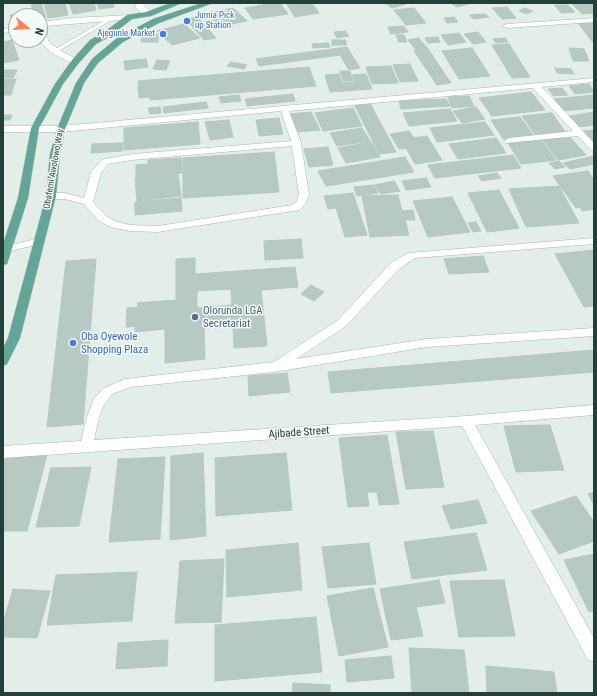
<!DOCTYPE html>
<style>
body{margin:0}
#map{position:relative;width:597px;height:696px;overflow:hidden;background:#e3ede9;font-family:"Roboto Condensed",sans-serif}
canvas{display:block}
.frame{position:absolute;inset:0;border:4px solid #224039;pointer-events:none}
.north{position:absolute;left:8px;top:8px;width:40px;height:40px;box-sizing:border-box;background:#f4faf7;border:1px solid #a0b0ab;border-radius:50%;rotate:108deg;font-size:11px;font-weight:700;line-height:16px;text-align:center;color:#224039}
.north::after{content:'';display:block;margin:auto;width:14px;height:18px;background:#f88556;clip-path:polygon(50% 0,100% 100%,50% 72%,0 100%)}
</style>
<div id="map">
<canvas width="597" height="696"></canvas>
<div class="frame"></div>
<div class="north">N</div>
</div>
<script>
const context = document.querySelector('canvas').getContext('2d');
context.lineJoin = 'round';
function fillPath(path, color) { context.fillStyle = color; context.fill(path, 'evenodd'); }
const poly = rows => new Path2D(rows.map(r => 'M' + r).join(''));
function strokePath(path, color, width, dash) { context.strokeStyle = color; context.lineWidth = width; context.lineCap = dash ? 'butt' : 'round'; context.setLineDash(dash || []); context.stroke(path); }
function write(font, color, halo, rows, align = 'center') {
  context.font = font + ' "Roboto Condensed",sans-serif'; context.lineWidth = 3; context.setLineDash([]); context.textBaseline = 'middle'; context.strokeStyle = halo; context.fillStyle = color; for (const [text, x, y, turn = 0] of rows) {
    context.save(); context.translate(x, y); context.rotate((+turn || 0) * Math.PI / 180); context.textAlign = isNaN(turn) ? turn : align; if (halo) context.strokeText(text, 0, 0); context.fillText(text, 0, 0); context.restore();
  }
}
const building = poly([
 [31,3,41,3,46,17,16,16,16,22,12,23,10,15,33,11,31,3],
 [44,3,65,3,68,15,48,18,44,3],
 [69,3,94,3,96,10,73,14,69,3],
 [97,3,113,3,114,7,99,9,97,3],
 [262,3,280,3,288,14,253,19,245,8,263,5,262,3],
 [286,3,312,3,319,13,295,17,286,3],
 [385,3,404,3,406,4,392,8,385,3],
 [451,3,465,3,468,4,457,7,451,3],
 [582,3,594,3,594,13,582,14,572,4,582,3],
 [555,5,568,5,575,12,561,13,555,5],
 [507,7,516,18,502,19,492,8,507,7],
 [233,8,247,21,213,28,200,15,233,8],
 [414,8,426,23,406,25,394,10,414,8],
 [524,8,533,11,527,14,519,11,524,8],
 [485,14,489,17,473,19,470,15,485,14],
 [198,17,216,38,204,40,186,19,198,17],
 [454,17,458,22,447,23,444,18,454,17],
 [594,22,594,44,578,23,594,22],
 [184,24,200,38,172,45,157,31,184,24],
 [404,26,408,32,391,34,388,27,404,26],
 [345,31,349,36,337,38,334,32,345,31],
 [478,32,486,42,473,44,464,34,478,32],
 [459,33,466,42,448,45,441,35,459,33],
 [158,34,158,42,141,42,142,35,158,34],
 [396,35,404,35,407,42,399,42,396,35],
 [438,37,440,42,428,43,425,38,438,37],
 [419,38,427,48,416,50,408,40,419,38],
 [505,38,508,42,496,43,493,39,505,38],
 [12,40,19,60,3,63,3,42,12,40],
 [332,40,346,40,346,45,332,45,332,40],
 [328,43,330,47,313,48,312,44,328,43],
 [509,44,530,77,512,78,492,45,509,44],
 [347,47,360,68,349,70,340,55,259,66,256,59,347,47],
 [472,48,490,76,459,79,442,51,472,48],
 [569,48,584,49,589,61,573,61,569,48],
 [428,49,451,83,437,85,414,51,428,49],
 [146,59,148,67,125,70,124,61,146,59],
 [157,60,170,61,166,70,153,69,157,60],
 [231,62,247,65,244,69,227,66,231,62],
 [410,64,418,81,400,82,393,65,410,64],
 [391,66,398,83,372,84,366,67,391,66],
 [309,67,316,86,150,100,150,97,139,98,138,81,309,67],
 [555,68,571,69,574,74,557,73,555,68],
 [3,70,17,70,13,78,3,78,3,70],
 [340,71,350,71,352,81,343,81,340,71],
 [339,74,342,83,354,82,352,75,366,74,372,89,330,92,325,75,339,74],
 [16,79,11,95,3,95,3,80,16,79],
 [589,84,594,92,575,94,569,86,589,84],
 [562,88,568,95,554,96,548,89,562,88],
 [531,92,545,110,492,116,479,98,531,92],
 [293,94,295,101,247,106,245,99,293,94],
 [239,95,241,101,221,103,219,97,239,95],
 [594,95,594,108,563,111,554,99,594,95],
 [469,96,474,106,452,108,448,97,469,96],
 [446,99,450,106,401,109,399,101,446,99],
 [206,102,208,108,164,113,163,107,206,102],
 [370,103,396,152,379,154,354,104,370,103],
 [160,107,161,113,150,114,148,108,160,107],
 [476,107,485,119,462,123,453,111,476,107],
 [353,108,362,126,323,131,315,113,353,108],
 [450,109,457,121,409,126,403,113,450,109],
 [311,112,320,130,298,132,290,114,311,112],
 [594,112,594,125,579,127,569,116,594,112],
 [552,113,566,133,536,136,522,116,552,113],
 [3,115,12,115,10,120,3,120,3,115],
 [520,117,534,136,504,140,491,120,520,117],
 [279,118,283,134,259,136,256,120,279,118],
 [229,120,233,137,210,140,205,122,229,120],
 [198,122,200,144,124,150,124,128,198,122],
 [485,122,494,135,437,142,430,128,485,122],
 [362,128,370,141,337,146,330,133,362,128],
 [594,130,594,143,591,143,582,131,594,130],
 [409,131,414,138,427,136,442,160,415,164,406,148,399,149,390,134,409,131],
 [569,136,586,155,558,160,542,139,569,136],
 [496,138,506,153,458,159,449,144,496,138],
 [541,140,556,160,521,164,508,143,541,140],
 [371,142,380,157,346,163,338,148,371,142],
 [123,143,122,151,91,153,92,144,123,143],
 [328,147,333,165,309,167,304,149,328,147],
 [274,152,279,192,183,198,183,158,274,152],
 [513,155,521,168,435,178,428,165,513,155],
 [594,156,594,164,570,169,563,163,594,156],
 [405,157,414,172,326,186,318,171,405,157],
 [181,158,182,173,136,177,136,165,148,164,148,160,181,158],
 [559,161,565,167,555,169,549,163,559,161],
 [588,171,594,180,594,209,582,211,580,207,576,208,553,176,588,171],
 [497,173,501,178,482,181,478,176,497,173],
 [178,174,181,196,137,201,135,178,178,174],
 [426,178,431,187,406,190,402,181,426,178],
 [394,181,400,191,381,194,375,185,394,181],
 [374,185,378,193,357,196,354,187,374,185],
 [559,186,579,223,526,227,509,189,559,186],
 [499,190,519,228,487,232,468,193,499,190],
 [353,193,367,235,345,237,336,208,328,209,324,196,353,193],
 [398,195,402,211,413,210,415,220,405,220,409,235,370,237,362,196,398,195],
 [452,197,470,232,428,237,413,201,452,197],
 [181,198,182,211,135,215,135,202,181,198],
 [476,222,481,231,473,232,468,223,476,222],
 [301,239,303,258,265,260,264,241,301,239],
 [594,250,594,306,584,307,555,254,594,250],
 [483,256,489,272,449,274,444,259,483,256],
 [195,258,195,274,295,267,298,287,261,290,267,346,234,348,233,326,204,328,205,359,165,363,165,329,135,332,135,326,126,327,127,308,139,307,137,303,176,300,176,259,195,258],
 [231,289,232,305,197,308,197,291,231,289],
 [96,259,83,424,47,427,66,261,96,259],
 [311,285,324,292,314,301,301,294,311,285],
 [594,350,594,372,331,393,328,372,594,350],
 [287,373,290,392,249,396,248,376,287,373],
 [550,425,564,470,516,472,504,426,550,425],
 [433,431,444,487,406,489,396,432,433,431],
 [387,435,399,504,379,505,377,492,367,492,369,506,348,507,339,438,387,435],
 [203,453,206,536,170,540,171,456,203,453],
 [286,453,292,510,216,516,215,458,286,453],
 [47,455,27,531,3,531,3,467,6,456,47,455],
 [165,457,160,539,109,542,118,459,165,457],
 [91,467,79,526,36,527,51,468,91,467],
 [594,492,594,505,588,494,594,492],
 [576,496,594,522,594,541,559,554,531,511,576,496],
 [478,500,487,523,451,529,442,506,478,500],
 [476,533,487,570,412,579,404,542,476,533],
 [298,543,302,590,227,597,226,550,298,543],
 [369,543,376,584,328,588,322,547,369,543],
 [594,554,594,611,589,612,564,560,594,554],
 [224,559,221,622,175,623,180,561,224,559],
 [137,572,132,621,47,625,56,575,137,572],
 [439,580,445,603,416,607,423,636,391,640,380,589,439,580],
 [504,580,515,636,459,637,450,581,504,580],
 [373,588,388,647,339,656,327,596,373,588],
 [13,589,50,591,37,638,3,637,3,623,13,589],
 [316,617,322,672,215,681,215,625,316,617],
 [168,640,167,666,116,669,118,643,168,640],
 [409,648,464,650,469,693,412,693,409,648],
 [391,656,394,678,347,682,345,660,391,656],
 [486,666,554,672,557,693,487,693,486,666],
 [293,683,330,685,330,693,292,693,293,683]
]);
fillPath(building, '#b8c8c2');
strokePath(building, '#b5c7c0', 1);
const service = poly([
 [110,17,115,18,57,52,52,51,110,17]
]);
const minor = poly([
 [134,3,142,3,151,12,151,16,145,16,136,8,134,3],
 [130,15,133,15,133,19,46,26,48,41,58,49,78,60,78,64,72,64,52,53,40,42,40,22,73,18,130,15],
 [594,18,594,22,507,28,503,26,507,24,594,18],
 [16,27,16,31,3,33,3,29,16,27],
 [594,78,594,82,542,87,594,143,594,151,591,150,578,136,506,143,504,141,509,138,573,131,533,88,289,111,301,143,309,195,305,204,299,210,158,232,130,231,110,227,98,220,84,204,65,199,51,199,46,196,51,193,65,193,84,198,91,172,102,160,105,159,132,154,291,141,281,111,61,132,3,132,3,126,61,126,594,78],
 [292,146,299,195,297,201,292,205,158,226,130,225,117,222,106,216,93,202,101,173,108,164,132,160,292,146],
 [39,238,43,239,44,241,43,243,3,253,3,247,39,238],
 [594,238,594,244,415,258,399,269,346,326,296,359,427,339,594,328,594,336,427,347,274,372,131,387,112,394,104,405,99,417,94,440,466,416,594,405,594,415,475,425,594,638,594,662,588,660,462,426,3,458,3,446,81,441,87,417,94,399,104,388,125,379,274,362,338,320,391,263,408,253,594,238]
]);
const primary = poly([
 [171,3,182,3,151,16,132,19,109,37,96,44,78,64,63,84,39,128,28,198,8,261,7,264,3,265,3,244,18,198,31,128,55,84,72,60,90,40,103,33,127,15,146,12,171,3],
 [202,3,213,3,159,23,123,42,98,63,84,83,65,129,60,154,56,196,20,338,7,364,3,366,3,348,8,338,46,196,50,154,57,129,76,83,92,59,117,38,153,19,202,3]
]);
strokePath(service, '#a5b6b1', 1);
strokePath(minor, '#a5b6b1', 1);
strokePath(primary, '#c1cac8', 1);
fillPath(service, '#fff');
fillPath(minor, '#fff');
fillPath(primary, '#65a597');
for (const [x, y, r, color] of [
 [187,21,4,"#3f7fe0"],
 [163,34,4,"#3f7fe0"],
 [195,317,4,"#5c6f8a"],
 [73,343,4,"#3f7fe0"]
]) { const dot = new Path2D(); dot.arc(x, y, r, 0, 2 * Math.PI); context.fillStyle = color; context.fill(dot); strokePath(dot, '#f4faf7', 1.5); }
write('9px', '#366cbe', '#f4faf7', [
 ["Jumia Pick",195,16],
 ["up Station",195,26],
 ["Ajegunle Market",155,34,"right"]
], 'left');
write('9px', '#224039', '#f4faf7', [
 ["Obafemi Awolowo Way",54,169,-80]
]);
write('11px', '#4e5e75', '#f4faf7', [
 ["Olorunda LGA",203,311],
 ["Secretariat",203,324]
], 'left');
write('11px', '#366cbe', '#f4faf7', [
 ["Oba Oyewole",81,337],
 ["Shopping Plaza",81,350]
], 'left');
write('11px', '#224039', '#f4faf7', [
 ["Ajibade Street",299,433,-4]
]);
</script>
